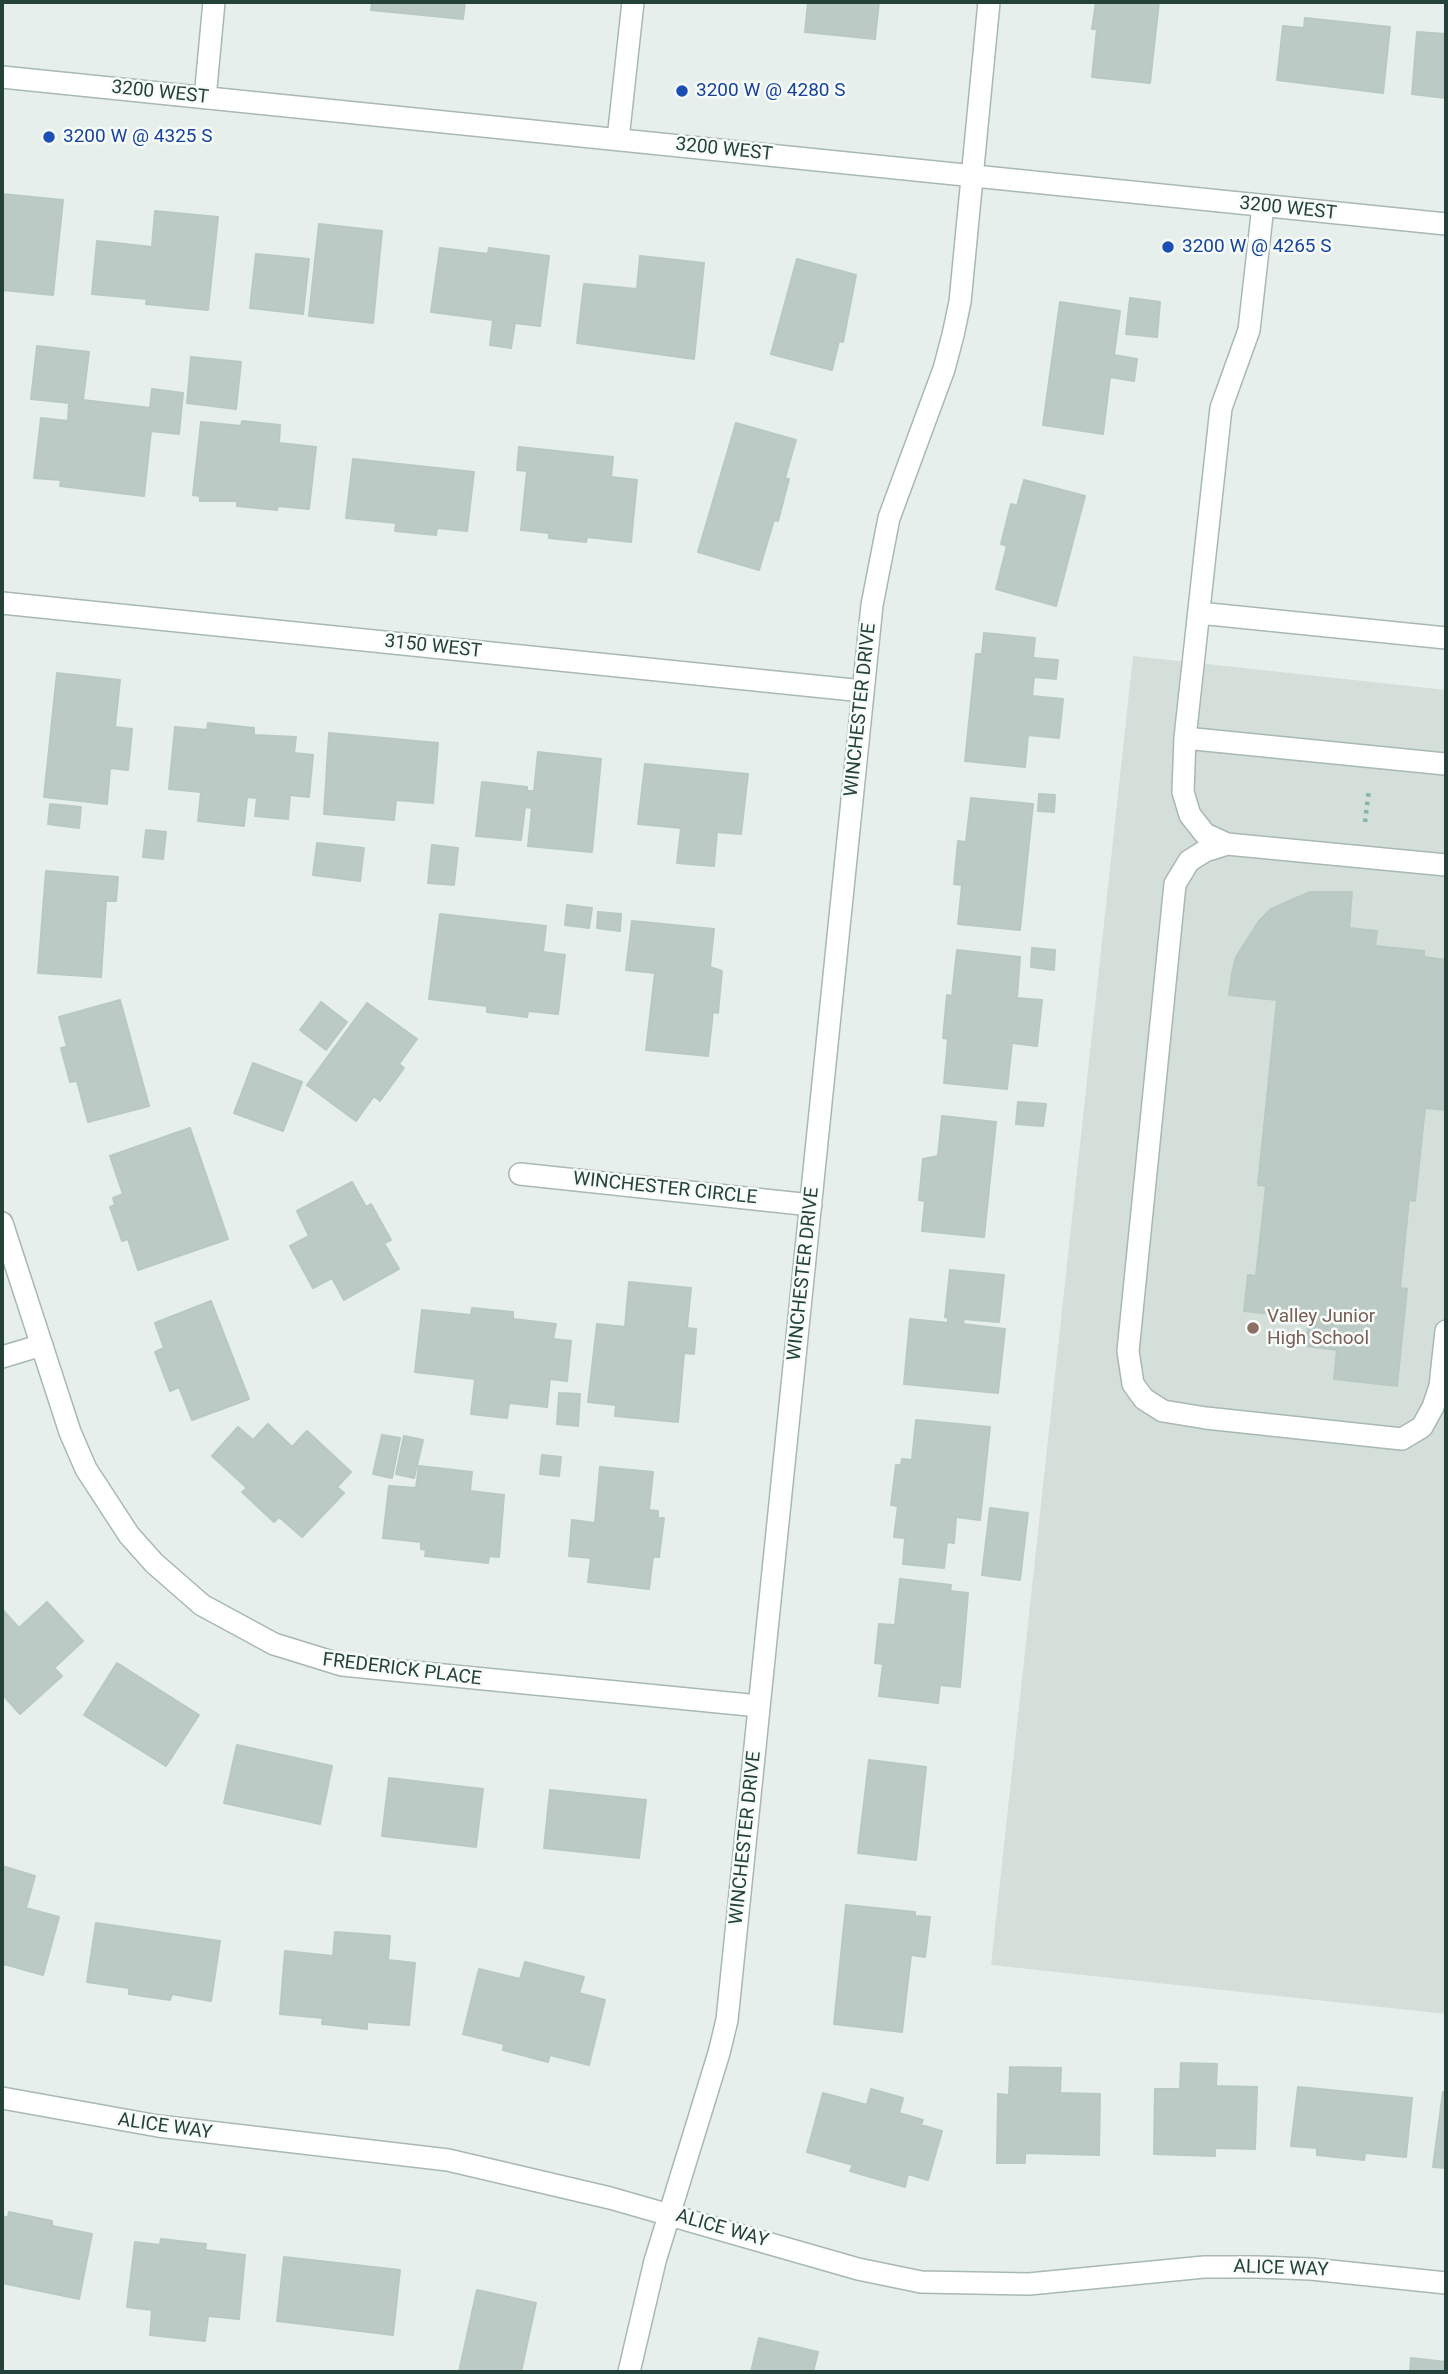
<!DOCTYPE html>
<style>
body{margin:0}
#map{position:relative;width:1448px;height:2374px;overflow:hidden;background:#e6efeb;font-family:Roboto,sans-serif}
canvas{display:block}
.frame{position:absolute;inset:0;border:4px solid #24423a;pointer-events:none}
</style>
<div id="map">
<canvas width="1448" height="2374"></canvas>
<div class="frame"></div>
</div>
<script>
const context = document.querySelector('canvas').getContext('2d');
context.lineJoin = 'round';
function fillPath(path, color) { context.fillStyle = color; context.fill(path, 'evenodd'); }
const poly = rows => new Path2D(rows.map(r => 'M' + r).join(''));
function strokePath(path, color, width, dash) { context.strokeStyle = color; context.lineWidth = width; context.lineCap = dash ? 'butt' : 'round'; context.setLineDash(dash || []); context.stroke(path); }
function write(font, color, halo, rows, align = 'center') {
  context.font = font + ' Roboto,sans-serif'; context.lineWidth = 5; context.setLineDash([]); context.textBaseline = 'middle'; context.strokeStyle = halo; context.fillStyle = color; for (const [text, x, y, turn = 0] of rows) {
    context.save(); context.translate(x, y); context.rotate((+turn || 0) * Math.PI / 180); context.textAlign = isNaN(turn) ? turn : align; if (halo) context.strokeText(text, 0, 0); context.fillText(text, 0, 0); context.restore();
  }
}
fillPath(poly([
 [1133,656,1446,690,1446,2014,991,1965]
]), '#d4dfda');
const building = poly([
 [372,2,465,2,463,19,371,10,372,2],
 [808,2,879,2,875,39,805,32,808,2],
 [1096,2,1159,2,1150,83,1092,77,1097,29,1092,29,1096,2],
 [1305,18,1390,27,1383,93,1277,80,1283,26,1304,28,1305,18],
 [1417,32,1446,34,1446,98,1412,94,1417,32],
 [2,194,63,200,53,295,2,290,2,194],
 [155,211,218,217,208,310,146,304,147,299,92,294,97,241,152,247,155,211],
 [319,224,382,231,373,323,309,316,319,224],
 [440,248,488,254,489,248,549,256,540,326,515,323,511,348,490,345,493,320,431,312,440,248],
 [256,254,309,259,303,314,250,308,256,254],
 [640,256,704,263,694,359,577,343,584,284,637,289,640,256],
 [797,259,856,275,843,342,839,341,832,370,771,354,797,259],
 [1130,298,1160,302,1157,337,1126,334,1130,298],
 [1060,302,1120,311,1114,355,1137,359,1134,381,1110,377,1103,434,1043,425,1060,302],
 [37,346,89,352,83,400,150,408,152,389,183,393,179,434,151,431,144,496,60,486,61,480,34,478,41,418,68,421,69,403,31,399,37,346],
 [191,357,241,362,236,409,187,403,191,357],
 [242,421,280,425,279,443,316,447,309,509,278,506,277,510,237,506,237,501,200,501,200,496,193,495,201,422,241,426,242,421],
 [736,423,796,440,785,478,789,479,778,521,774,520,759,570,698,552,736,423],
 [519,447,613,457,611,477,637,480,631,542,587,537,586,542,549,538,549,533,521,530,527,471,517,470,519,447],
 [353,459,474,472,467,531,437,528,436,535,395,531,396,523,346,518,353,459],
 [1024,480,1085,496,1056,606,996,589,1007,546,1001,544,1011,504,1017,506,1024,480],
 [984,633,1035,638,1033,658,1058,660,1056,679,1034,677,1032,696,1063,699,1059,738,1028,735,1025,767,965,761,976,654,982,654,984,633],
 [57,673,120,680,115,727,132,729,128,770,110,768,107,804,44,797,57,673],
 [208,723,254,728,254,735,296,737,294,753,313,755,309,797,290,795,288,819,255,816,257,798,247,797,244,826,198,821,201,792,169,789,175,727,207,730,208,723],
 [329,733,438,743,433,803,396,800,394,820,324,814,329,733],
 [538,752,601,759,592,852,528,846,532,808,525,807,521,840,476,836,482,782,527,787,527,791,534,791,538,752],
 [645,764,748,774,741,834,717,832,714,866,677,863,681,828,638,824,645,764],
 [1039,794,1055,795,1054,812,1038,811,1039,794],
 [971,798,1033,804,1020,930,958,924,962,885,954,884,958,841,966,842,971,798],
 [50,804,81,807,79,828,48,824,50,804],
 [146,830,166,832,163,859,143,857,146,830],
 [317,843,364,848,360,881,313,875,317,843],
 [432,845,458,848,454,885,428,883,432,845],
 [46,871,118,877,116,901,106,901,101,977,38,973,46,871],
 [1310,892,1352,892,1349,928,1377,931,1375,946,1424,951,1424,957,1446,960,1446,1110,1425,1108,1415,1201,1409,1200,1400,1288,1407,1289,1397,1386,1334,1379,1337,1350,1306,1346,1309,1318,1244,1311,1248,1275,1256,1276,1266,1186,1258,1185,1277,1000,1229,995,1232,973,1236,957,1259,921,1271,909,1310,892],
 [567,905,592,908,589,928,565,925,567,905],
 [598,912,621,914,620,931,597,928,598,912],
 [440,914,546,926,543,952,565,955,558,1014,528,1011,527,1017,487,1012,487,1006,429,999,440,914],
 [632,921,714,929,710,967,722,971,718,1013,713,1012,708,1056,646,1050,655,973,626,970,632,921],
 [1032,948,1055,950,1054,970,1031,967,1032,948],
 [957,950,1020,957,1017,998,1042,1000,1037,1046,1012,1043,1007,1089,944,1083,948,1039,943,1038,947,995,952,996,957,950],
 [120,1000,149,1106,88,1122,77,1081,70,1082,61,1048,67,1047,59,1017,120,1000],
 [321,1002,347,1022,326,1050,300,1030,321,1002],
 [367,1003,417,1039,399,1064,404,1068,380,1101,374,1096,356,1121,307,1085,367,1003],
 [253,1063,302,1082,283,1131,234,1113,253,1063],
 [1018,1102,1046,1104,1043,1126,1016,1124,1018,1102],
 [942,1116,996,1122,984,1237,922,1231,925,1201,919,1200,923,1159,938,1156,942,1116],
 [190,1128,228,1239,138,1270,128,1239,122,1241,110,1207,115,1205,113,1198,123,1194,110,1156,190,1128],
 [352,1182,366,1207,371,1204,391,1240,384,1243,399,1269,344,1300,332,1278,313,1288,290,1246,309,1236,297,1211,352,1182],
 [950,1270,1004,1275,999,1322,964,1319,963,1324,1005,1329,998,1393,904,1384,910,1319,948,1323,948,1318,945,1317,950,1270],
 [629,1282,691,1288,687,1328,696,1329,694,1354,684,1353,678,1422,615,1416,616,1405,588,1402,597,1324,625,1327,629,1282],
 [211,1301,249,1399,192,1420,179,1387,170,1391,155,1352,164,1348,155,1323,211,1301],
 [472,1308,513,1312,513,1319,556,1324,553,1339,571,1341,567,1381,550,1379,547,1407,509,1403,507,1418,471,1414,475,1379,415,1372,422,1310,471,1315,472,1308],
 [559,1393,580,1394,578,1426,557,1424,559,1393],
 [916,1420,990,1427,980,1520,956,1517,954,1543,947,1542,944,1568,903,1564,905,1538,894,1537,898,1506,891,1505,896,1465,901,1465,902,1459,912,1460,916,1420],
 [268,1424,292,1447,307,1431,351,1472,337,1487,344,1493,302,1537,279,1517,274,1522,242,1492,247,1488,212,1456,238,1427,253,1440,268,1424],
 [382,1435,400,1438,392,1478,373,1474,382,1435],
 [404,1436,423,1440,414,1478,396,1474,404,1436],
 [542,1455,561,1457,559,1476,540,1474,542,1455],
 [419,1466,472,1472,470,1491,504,1495,499,1557,489,1556,488,1563,425,1556,426,1550,421,1549,421,1542,383,1538,389,1486,416,1488,419,1466],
 [600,1467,653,1472,649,1510,658,1511,658,1518,664,1518,659,1557,653,1557,649,1589,588,1582,591,1558,569,1556,572,1520,595,1523,600,1467],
 [990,1508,1028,1513,1020,1580,982,1575,990,1508],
 [900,1579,951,1585,950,1591,968,1593,960,1687,940,1685,938,1703,879,1696,883,1664,875,1663,879,1624,895,1625,900,1579],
 [47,1602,83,1641,54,1668,62,1676,20,1714,2,1694,2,1609,19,1628,47,1602],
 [117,1663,199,1715,166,1766,84,1715,117,1663],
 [237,1745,332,1766,320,1824,224,1803,237,1745],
 [869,1760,926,1767,916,1860,858,1853,869,1760],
 [389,1778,483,1789,476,1847,382,1836,389,1778],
 [550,1790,646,1800,639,1858,544,1848,550,1790],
 [2,1866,35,1876,26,1908,59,1917,43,1975,4,1964,2,1970,2,1866],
 [846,1905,915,1912,915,1916,930,1917,925,1957,911,1955,902,2032,834,2024,846,1905],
 [96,1923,220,1941,211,2001,172,1994,170,2000,129,1994,129,1988,87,1982,96,1923],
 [335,1932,390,1936,388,1960,415,1963,409,2025,367,2022,367,2029,322,2024,323,2018,280,2014,285,1951,333,1956,335,1932],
 [525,1962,584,1977,579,1993,605,2000,589,2065,550,2055,548,2062,503,2050,504,2044,463,2034,479,1969,520,1979,525,1962],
 [1181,2063,1217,2064,1216,2086,1257,2087,1255,2149,1215,2148,1215,2156,1154,2154,1155,2089,1180,2089,1181,2063],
 [1010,2067,1061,2068,1060,2093,1100,2094,1099,2155,1025,2153,1025,2163,997,2163,998,2094,1009,2095,1010,2067],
 [1298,2087,1412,2098,1406,2157,1365,2153,1364,2160,1317,2155,1317,2148,1291,2146,1298,2087],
 [871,2089,903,2098,899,2113,923,2120,921,2125,942,2131,928,2180,908,2174,905,2187,850,2171,853,2165,807,2152,823,2093,867,2105,871,2089],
 [1443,2092,1446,2093,1446,2168,1433,2167,1443,2092],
 [9,2212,52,2221,52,2226,92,2234,79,2299,2,2283,2,2216,8,2218,9,2212],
 [161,2239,206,2244,205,2250,245,2255,239,2319,208,2316,205,2341,150,2335,152,2310,127,2307,135,2242,160,2245,161,2239],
 [284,2257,400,2270,393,2335,277,2321,284,2257],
 [477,2290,536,2303,521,2372,459,2372,477,2290],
 [759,2338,818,2352,813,2372,751,2372,759,2338],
 [1411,2358,1446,2362,1446,2372,1410,2372,1411,2358]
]);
fillPath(building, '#bbcac4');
strokePath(building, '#b8c9c2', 2);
const minor = poly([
 [2,77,1446,224],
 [205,98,214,2],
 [618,139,633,2],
 [1263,206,1249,330,1221,408,1185,738,1445,764],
 [2,603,863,691],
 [1199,613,1446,638],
 [1185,738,1183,792,1190,815,1205,834,1227,844,1446,865],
 [1227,844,1205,851,1189,861,1175,884,1128,1351,1133,1384,1144,1399,1163,1411,1206,1418,1402,1439,1422,1427,1433,1407,1440,1386,1446,1331],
 [520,1174,811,1205],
 [2,1223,70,1432,86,1469,129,1535,154,1563,202,1605,274,1644,342,1665,759,1706],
 [2,1357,42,1345],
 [2,2098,158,2126,448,2160,610,2198,858,2269,921,2282,1029,2284,1204,2267,1258,2267,1311,2269,1446,2283],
 [629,2372,655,2261,719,2053,727,2020,872,605,889,518,944,369,953,335,960,302,989,2]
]);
strokePath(minor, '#a8b8b2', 24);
strokePath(poly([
 [1365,822,1369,789]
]), '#86b3a5', 4.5, [3.5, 5]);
strokePath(minor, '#fff', 21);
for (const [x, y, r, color] of [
 [682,91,7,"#1a4fb4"],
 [49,137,7,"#1a4fb4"],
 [1168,247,7,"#1a4fb4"],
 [1253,1328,7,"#8d6e63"]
]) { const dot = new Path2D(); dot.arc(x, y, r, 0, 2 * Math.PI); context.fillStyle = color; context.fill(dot); strokePath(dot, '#f7fbf9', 2.5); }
write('19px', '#164399', '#f7fbf9', [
 ["3200 W @ 4280 S",696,91],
 ["3200 W @ 4325 S",63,137],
 ["3200 W @ 4265 S",1182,247]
], 'left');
write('19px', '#24423a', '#f7fbf9', [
 ["3200 WEST",160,93,6],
 ["3200 WEST",724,150,6],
 ["3200 WEST",1288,209,6],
 ["3150 WEST",433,647,6],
 ["WINCHESTER DRIVE",861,710,-84],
 ["WINCHESTER CIRCLE",665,1189,6],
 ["WINCHESTER DRIVE",804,1274,-84],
 ["FREDERICK PLACE",402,1670,7],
 ["WINCHESTER DRIVE",746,1838,-84],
 ["ALICE WAY",165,2127,8],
 ["ALICE WAY",722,2229,16],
 ["ALICE WAY",1281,2269,2]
]);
write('19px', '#785e54', '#f7fbf9', [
 ["Valley Junior",1267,1317],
 ["High School",1267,1339]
], 'left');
</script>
